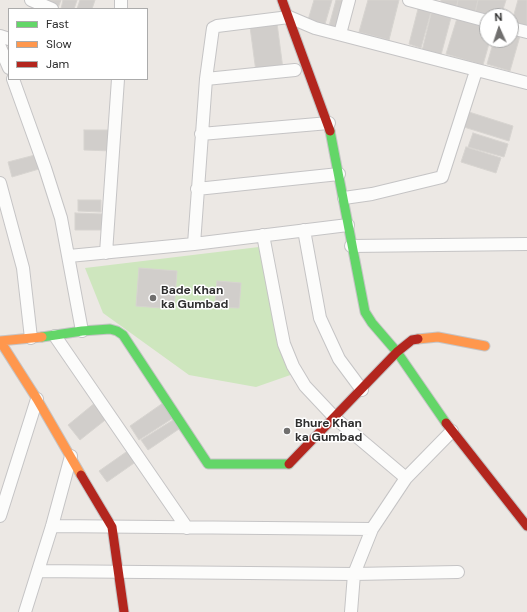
<!DOCTYPE html>
<style>
body{margin:0}
#map{position:relative;width:527px;height:612px;overflow:hidden;background:#ece8e4;font-family:"DM Sans",sans-serif}
canvas{display:block}
.legend{position:absolute;left:8px;top:8px;width:140px;height:72px;box-sizing:border-box;background:#fff;border:1px solid #ababab;margin:0;padding:5px 7px;list-style:none;font-size:12px;color:#2e2e2e}
.legend li{display:flex;align-items:center;gap:8px;height:20px}
.legend b{width:20px;border:1px solid #ababab}
.north{position:absolute;left:479px;top:8px;width:40px;height:40px;box-sizing:border-box;background:#fff;border:1px solid #ababab;border-radius:50%;rotate:357deg;font-size:11px;font-weight:700;line-height:16px;text-align:center;color:#2e2e2e}
.north::after{content:'';display:block;margin:auto;width:14px;height:18px;background:#706f6e;clip-path:polygon(50% 0,100% 100%,50% 72%,0 100%)}
</style>
<div id="map">
<canvas width="527" height="612"></canvas>
<ul class="legend">
<li><b style="height:5px;background:#63d668"></b>Fast</li>
<li><b style="height:5px;background:#ff974d"></b>Slow</li>
<li><b style="height:5px;background:#b3261e"></b>Jam</li>
</ul>
<div class="north">N</div>
</div>
<script>
const context = document.querySelector('canvas').getContext('2d');
context.lineJoin = 'round';
function fillPath(path, color) { context.fillStyle = color; context.fill(path, 'evenodd'); }
const poly = rows => new Path2D(rows.map(r => 'M' + r).join(''));
function strokePath(path, color, width, dash) { context.strokeStyle = color; context.lineWidth = width; context.lineCap = dash ? 'butt' : 'round'; context.setLineDash(dash || []); context.stroke(path); }
function write(font, color, halo, rows, align = 'center') {
  context.font = font + ' "DM Sans",sans-serif'; context.lineWidth = 3; context.setLineDash([]); context.textBaseline = 'middle'; context.strokeStyle = halo; context.fillStyle = color; for (const [text, x, y, turn = 0] of rows) {
    context.save(); context.translate(x, y); context.rotate((+turn || 0) * Math.PI / 180); context.textAlign = isNaN(turn) ? turn : align; if (halo) context.strokeText(text, 0, 0); context.fillText(text, 0, 0); context.restore();
  }
}
fillPath(poly([
 [259,247,282,345,299,372,256,387,189,375,103,313,85,268]
]), '#cee6be');
const building = poly([
 [44,0,61,0,58,8,43,3,44,0],
 [63,0,77,0,74,9,61,9,63,0],
 [80,0,95,0,92,9,77,9,80,0],
 [314,0,332,0,325,24,308,20,314,0],
 [336,0,345,0,338,29,329,26,336,0],
 [368,0,399,0,389,40,359,32,368,0],
 [441,0,458,0,456,10,441,5,441,0],
 [458,0,478,0,474,17,456,10,458,0],
 [478,0,506,0,501,16,474,17,478,0],
 [518,0,527,0,527,31,511,25,518,0],
 [419,5,432,8,421,48,409,44,419,5],
 [432,10,452,14,441,55,422,51,432,10],
 [458,15,487,24,487,40,490,40,483,65,446,54,458,15],
 [277,23,283,69,256,72,250,27,277,23],
 [511,33,520,36,510,71,487,64,494,40,511,40,511,33],
 [469,112,513,126,509,141,464,127,469,112],
 [84,130,112,130,112,151,84,150,84,130],
 [473,133,508,144,504,157,468,147,473,133],
 [466,147,501,158,496,173,461,162,466,147],
 [35,155,39,169,12,177,8,162,35,155],
 [78,200,101,200,101,212,78,211,78,200],
 [75,213,103,214,102,230,75,230,75,213],
 [139,268,177,271,174,309,136,306,139,268],
 [217,281,241,283,239,308,215,307,217,281],
 [96,402,109,417,80,440,68,425,96,402],
 [163,403,173,418,139,440,130,426,163,403],
 [173,420,179,429,148,450,141,440,173,420],
 [129,450,137,461,107,482,99,471,129,450]
]);
fillPath(building, '#d1cecb');
strokePath(building, '#d7d4d0', 1);
const street = poly([
 [31,0,52,9],
 [409,0,487,21],
 [121,9,121,0],
 [511,28,527,32],
 [340,34,349,0],
 [0,36,9,39],
 [0,47,9,68],
 [13,79,45,168,61,218,82,331],
 [206,79,295,70],
 [201,134,329,123],
 [0,183,23,268,31,338],
 [197,189,339,174],
 [344,198,372,194,442,177,476,71],
 [304,230,320,318,339,359,362,390],
 [263,235,280,324,284,344,293,366,305,386,336,419,406,478],
 [194,244,206,79,212,35,213,28,217,26,289,17,315,28,527,83],
 [351,246,527,244],
 [106,253,118,79],
 [69,256,194,244,348,225],
 [55,336,187,528],
 [0,516,37,399],
 [52,526,372,529],
 [38,571,354,574,458,572],
 [25,612,52,526,71,456],
 [351,612,354,574,372,529,406,478,452,431]
]);
const fast = poly([
 [330,131,365,312,372,323,397,352,446,423],
 [42,337,82,331,110,329,117,331,123,335,208,464,289,464]
]);
const slow = poly([
 [42,337,0,341,37,399,81,475],
 [418,339,438,337,485,346]
]);
const jam = poly([
 [282,0,330,131],
 [446,423,527,526],
 [289,464,397,352,412,340,418,339],
 [81,475,112,527,124,612]
]);
strokePath(street, '#c5c4c5', 14);
strokePath(fast, '#c5c4c5', 11);
strokePath(slow, '#c5c4c5', 11);
strokePath(jam, '#c5c4c5', 11);
strokePath(street, '#fcfcfb', 12);
strokePath(fast, '#63d668', 9);
strokePath(slow, '#ff974d', 9);
strokePath(jam, '#b3261e', 9);
for (const [x, y, r, color] of [
 [153,298,4,"#706f6e"],
 [287,431,4,"#706f6e"]
]) { const dot = new Path2D(); dot.arc(x, y, r, 0, 2 * Math.PI); context.fillStyle = color; context.fill(dot); strokePath(dot, '#fff', 1.5); }
write('bold 12px', '#2e2e2e', '#fff', [
 ["Bade Khan",161,291],
 ["ka Gumbad",161,305],
 ["Bhure Khan",295,424],
 ["ka Gumbad",295,438]
], 'left');
</script>
